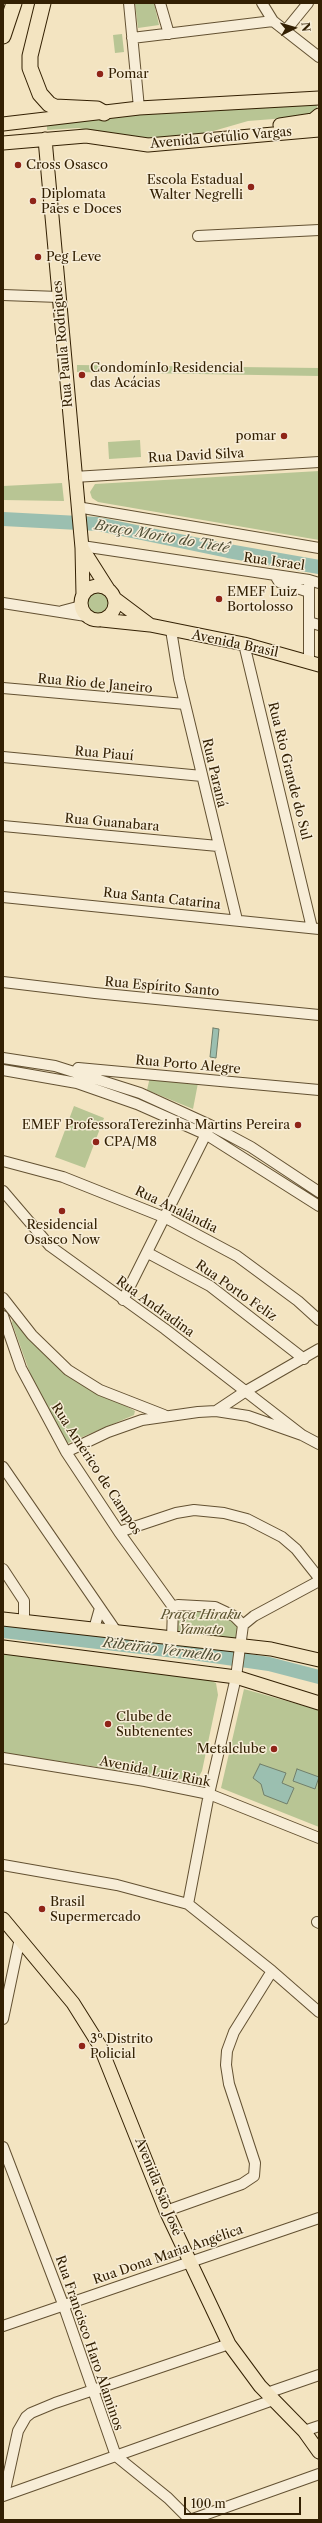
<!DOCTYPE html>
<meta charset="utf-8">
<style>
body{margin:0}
#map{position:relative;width:322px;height:2523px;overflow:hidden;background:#f3e4c1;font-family:"Libre Caslon Text",serif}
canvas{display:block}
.frame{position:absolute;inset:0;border:4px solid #332003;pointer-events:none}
.north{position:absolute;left:274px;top:8px;width:40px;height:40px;-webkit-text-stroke:3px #f7edd7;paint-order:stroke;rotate:85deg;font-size:11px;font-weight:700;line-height:16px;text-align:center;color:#332003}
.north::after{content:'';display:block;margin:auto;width:14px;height:18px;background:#332003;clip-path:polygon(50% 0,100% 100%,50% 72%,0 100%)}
.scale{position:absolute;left:184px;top:2497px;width:117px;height:18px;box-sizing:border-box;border:2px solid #332003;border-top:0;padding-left:5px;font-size:12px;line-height:14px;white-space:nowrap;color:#332003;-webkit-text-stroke:3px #f7edd7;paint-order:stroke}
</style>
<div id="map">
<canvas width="322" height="2523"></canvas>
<div class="frame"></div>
<div class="north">N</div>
<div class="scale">100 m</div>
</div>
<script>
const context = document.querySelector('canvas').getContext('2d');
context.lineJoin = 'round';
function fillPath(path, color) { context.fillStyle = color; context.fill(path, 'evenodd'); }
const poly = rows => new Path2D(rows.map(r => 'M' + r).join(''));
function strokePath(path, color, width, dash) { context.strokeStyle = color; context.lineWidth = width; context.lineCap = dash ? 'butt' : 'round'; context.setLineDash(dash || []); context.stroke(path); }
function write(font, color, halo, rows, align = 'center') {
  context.font = font + ' "Libre Caslon Text",serif'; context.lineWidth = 3; context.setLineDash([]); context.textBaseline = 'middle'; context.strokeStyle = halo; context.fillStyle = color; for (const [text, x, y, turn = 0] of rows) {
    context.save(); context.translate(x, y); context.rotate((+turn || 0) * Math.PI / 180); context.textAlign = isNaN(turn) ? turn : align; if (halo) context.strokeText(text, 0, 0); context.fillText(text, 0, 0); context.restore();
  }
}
fillPath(poly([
 [135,3,154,3,159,25,138,28],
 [122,34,124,52,115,53,113,35],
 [314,103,317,106,317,110,311,116,248,121,203,134,134,139,78,128,47,130,47,124,162,111],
 [77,365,319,368,319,376,77,372],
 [140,440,141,457,109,459,108,442],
 [319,471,319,540,98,502,92,498,90,492,95,484],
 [62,483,64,501,3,500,3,486],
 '87 603a12 12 0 1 1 24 0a12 12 0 1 1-24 0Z',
 [150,1077,198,1083,193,1109,147,1090],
 [74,1106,104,1118,85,1168,55,1157],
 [13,1316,65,1373,135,1411,134,1415,66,1444,36,1390,12,1323],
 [186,1608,202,1608,226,1615,238,1623,238,1638,232,1641,175,1631,178,1614],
 [3,1652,198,1675,216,1683,218,1695,202,1771,197,1780,179,1779,3,1753],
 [244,1689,319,1710,319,1827,221,1788]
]), '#b8c594');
const water = poly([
 [213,1028,219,1029,216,1058,210,1057,213,1028],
 [260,1764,286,1773,282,1783,294,1788,287,1804,264,1795,261,1784,253,1778,260,1764],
 [297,1769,319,1777,315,1789,293,1781,297,1769]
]);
fillPath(water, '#9bbfb0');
strokePath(water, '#717f6b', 1);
strokePath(poly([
 [3,519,98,524,228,551,319,567],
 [3,1631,193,1653,269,1664,319,1677]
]), '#9bbfb0', 14);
const minor = poly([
 [129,3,139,108],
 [160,3,169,34],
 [262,3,273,21,319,57],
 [286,30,308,3],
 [132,38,273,21],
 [198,236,319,230],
 [3,295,59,297],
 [74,477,319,462],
 [77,507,319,548],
 [82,546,309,580,319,583],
 [276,577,279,582,309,592],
 [309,580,309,661],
 [3,603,86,616],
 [62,611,81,606],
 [309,622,319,625],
 [171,630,179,679,237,920],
 [244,644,312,928],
 [3,688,185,704],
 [3,757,202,776],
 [3,826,218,846],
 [3,897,319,929],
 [3,982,95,993,319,1015],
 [3,1058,55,1066,140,1093,210,1125,251,1147,319,1192],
 [78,1068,319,1090],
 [3,1070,77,1083,137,1104,207,1135,319,1206],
 [3,1161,63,1177,166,1218,237,1256,298,1301,319,1320],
 [3,1191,50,1246,165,1329,302,1435],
 [148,1253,210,1286,304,1359],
 [3,1298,32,1335,68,1370,100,1390,164,1415],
 [123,1300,209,1128],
 [3,1316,21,1368,66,1452,119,1532,173,1607],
 [216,1411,246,1391,319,1349],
 [66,1452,108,1432,142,1420,198,1412,216,1411,248,1416,302,1435,319,1444],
 [3,1467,116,1631],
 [119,1532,176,1513,194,1510,224,1513,247,1519,282,1537,296,1549,319,1578],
 [3,1569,24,1601,24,1621],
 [243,1625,254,1616,319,1581],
 [94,1629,100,1608],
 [172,1639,173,1607,178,1605,215,1607,234,1616,243,1625],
 [3,1758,145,1781,209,1794,319,1838],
 [3,1865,117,1885,188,1904,272,1971,319,2012],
 [188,1904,209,1794,236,1677,243,1625],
 [317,1922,319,1923],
 [3,2019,20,1938],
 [3,2147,63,2304,116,2456,168,2498,190,2520],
 [166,2211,242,2184,254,2176,255,2163,229,2084,226,2065,227,2051,234,2032,272,1971],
 [3,2326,319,2218],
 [267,2393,319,2375],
 [304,2431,319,2426],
 [4,2495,18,2431,26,2417,31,2413,55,2403,229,2344],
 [3,2496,273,2400],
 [190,2520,319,2474]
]);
const major = poly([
 [3,124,139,108,319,98],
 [280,125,313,120,319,115],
 [45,139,82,548,83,595],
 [3,143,86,136,148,145,319,130],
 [82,548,108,589],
 '81 603a17 17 0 1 1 34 0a17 17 0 1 1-34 0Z',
 [114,598,150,625],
 [102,620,150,625,244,644,319,665],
 [3,1619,271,1649,319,1660],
 [3,1647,236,1677,319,1703],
 [3,1919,73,2003,100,2046,166,2211,229,2344,260,2386,304,2431,319,2452]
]);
const highway = poly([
 [43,3,30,56,30,68,40,94,49,104,55,107,97,109,104,113],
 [3,36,14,3]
]);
strokePath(minor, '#635132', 12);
strokePath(major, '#332003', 15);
strokePath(highway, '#332003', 17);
strokePath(minor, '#f7edd7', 10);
strokePath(major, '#f3e4c1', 13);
strokePath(highway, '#f3e4c1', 15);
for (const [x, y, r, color] of [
 [100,74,4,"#8f2418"],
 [18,165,4,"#8f2418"],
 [251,187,4,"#8f2418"],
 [33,201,4,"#8f2418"],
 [38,257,4,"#8f2418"],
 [82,375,4,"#8f2418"],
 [284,436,4,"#8f2418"],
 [219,599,4,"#8f2418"],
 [298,1125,4,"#8f2418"],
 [96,1142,4,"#8f2418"],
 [62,1211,4,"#8f2418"],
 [108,1724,4,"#8f2418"],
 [274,1749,4,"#8f2418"],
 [42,1909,4,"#8f2418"],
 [82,2046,4,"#8f2418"]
]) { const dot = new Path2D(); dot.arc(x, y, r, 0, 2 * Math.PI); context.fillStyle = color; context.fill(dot); strokePath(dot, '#f7edd7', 1.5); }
write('13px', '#332003', '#f7edd7', [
 ["Pomar",108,74],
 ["Cross Osasco",26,165],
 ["Escola Estadual",243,180,"right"],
 ["Walter Negrelli",243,195,"right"],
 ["Diplomata",41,194],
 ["Pães e Doces",41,209],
 ["Peg Leve",46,257],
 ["CondomínIo Residencial",90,368],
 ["das Acácias",90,383],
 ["pomar",276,436,"right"],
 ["EMEF Luiz",227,592],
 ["Bortolosso",227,607],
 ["EMEF ProfessoraTerezinha Martins Pereira",290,1125,"right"],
 ["CPA/M8",104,1142],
 ["Residencial",62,1225,"center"],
 ["Osasco Now",62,1240,"center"],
 ["Clube de",116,1717],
 ["Subtenentes",116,1732],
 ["Metalclube",266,1749,"right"],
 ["Brasil",50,1902],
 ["Supermercado",50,1917],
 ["3º Distrito",90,2039],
 ["Policial",90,2054]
], 'left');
write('13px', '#332003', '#f7edd7', [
 ["Avenida Getúlio Vargas",221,138,-5],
 ["Rua Paula Rodrigues",63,344,-95],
 ["Rua David Silva",196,456,-3],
 ["Rua Israel",274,562,8],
 ["Avenida Brasil",235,644,12],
 ["Rua Rio de Janeiro",95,684,5],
 ["Rua Piauí",104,754,5],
 ["Rua Rio Grande do Sul",289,771,76],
 ["Rua Paraná",214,773,77],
 ["Rua Guanabara",112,823,5],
 ["Rua Santa Catarina",162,899,6],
 ["Rua Espírito Santo",162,987,5],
 ["Rua Porto Alegre",188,1065,5],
 ["Rua Analândia",176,1210,26],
 ["Rua Porto Feliz",236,1291,35],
 ["Rua Andradina",155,1307,36],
 ["Rua Américo de Campos",96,1469,57],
 ["Avenida Luiz Rink",155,1772,11],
 ["Avenida São José",158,2187,68],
 ["Rua Dona Maria Angélica",168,2255,-19],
 ["Rua Francisco Haro Alaminos",89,2343,71]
]);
write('italic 13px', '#5b522e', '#f7edd7', [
 ["Praça Hiraku",201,1615],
 ["Yamato",201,1630]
]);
write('italic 14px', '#525037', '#f7edd7', [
 ["Braço Morto do Tietê",162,537,10],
 ["Ribeirão Vermelho",162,1650,7]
]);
</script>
